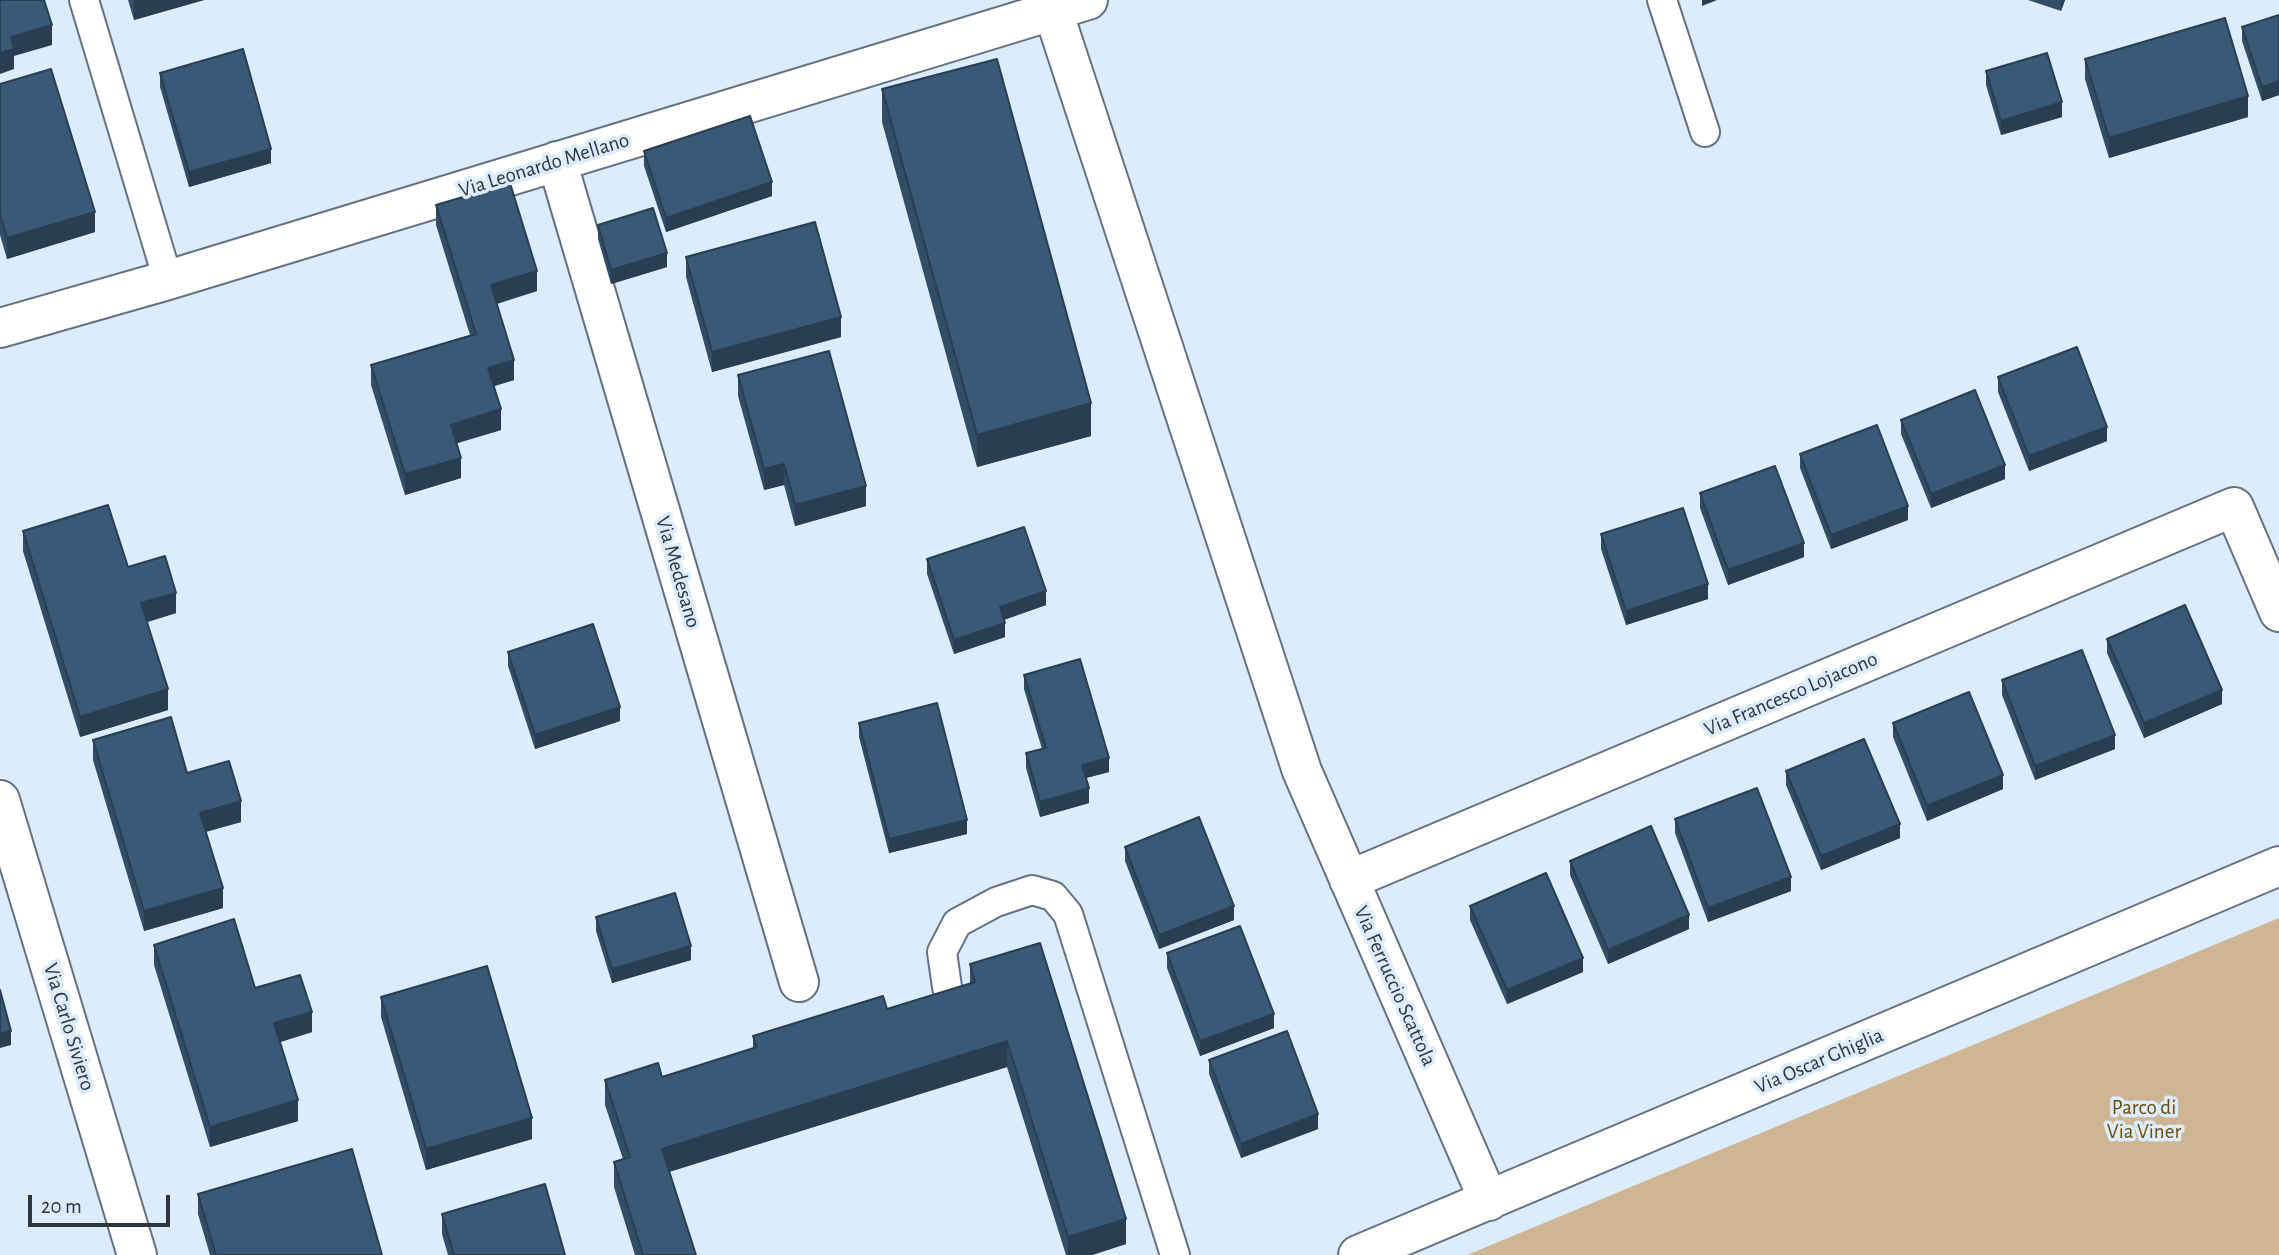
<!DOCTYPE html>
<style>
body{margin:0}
#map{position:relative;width:2279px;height:1255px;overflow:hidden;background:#dbecfd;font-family:"Alegreya Sans",sans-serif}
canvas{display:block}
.scale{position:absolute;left:28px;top:1195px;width:142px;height:32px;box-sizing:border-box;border:4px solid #2e353b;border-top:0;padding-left:9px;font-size:21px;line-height:24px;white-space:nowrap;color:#2e353b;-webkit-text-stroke:5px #dbecfd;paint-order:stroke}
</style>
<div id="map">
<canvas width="2279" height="1255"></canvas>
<div class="scale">20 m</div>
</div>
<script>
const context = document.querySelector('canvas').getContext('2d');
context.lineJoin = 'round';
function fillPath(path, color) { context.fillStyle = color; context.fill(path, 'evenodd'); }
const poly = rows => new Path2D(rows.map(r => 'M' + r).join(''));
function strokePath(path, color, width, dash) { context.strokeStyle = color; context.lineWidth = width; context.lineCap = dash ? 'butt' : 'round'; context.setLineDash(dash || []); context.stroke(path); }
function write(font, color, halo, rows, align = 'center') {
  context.font = font + ' "Alegreya Sans",sans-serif'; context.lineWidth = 7; context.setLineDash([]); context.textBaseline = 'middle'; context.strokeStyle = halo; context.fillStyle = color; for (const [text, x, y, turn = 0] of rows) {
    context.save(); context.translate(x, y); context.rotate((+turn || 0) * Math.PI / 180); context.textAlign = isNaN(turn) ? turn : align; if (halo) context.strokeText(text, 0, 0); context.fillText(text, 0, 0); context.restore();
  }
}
fillPath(poly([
 [2279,918,2279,1255,1467,1255]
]), '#ceb695');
const lane = poly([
 [84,0,168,280],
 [1662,0,1705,132],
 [947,987,942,952,957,923,996,902,1032,890,1053,896,1068,914,1175,1255]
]);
const street = poly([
 [1053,11,1302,771,1489,1201],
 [557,161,799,982],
 [0,328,168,280,1088,0],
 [0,800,137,1255],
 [1349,880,2234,507,2279,612],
 [1358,1255,2279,866]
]);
strokePath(lane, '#637180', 32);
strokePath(street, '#637180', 42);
strokePath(lane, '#fff', 28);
strokePath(street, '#fff', 38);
fillPath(poly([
 [128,0,204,0,134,20],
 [2028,0,2065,0,2061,11],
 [2279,15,2279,95,2262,101,2242,41,2242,27],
 [2085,59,2248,117,2109,158,2085,79],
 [1986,71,2062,117,2001,135,1986,85],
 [160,73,271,163,189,187,160,87],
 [0,84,95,232,7,259,0,235],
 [882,89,1091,436,977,467,882,122],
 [644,151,772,196,666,232,644,166],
 [436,205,537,291,497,304,514,380,494,386,501,430,457,443,461,478,405,495,371,385,371,365,470,335,436,225],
 [598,225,667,267,611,284,598,239],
 [686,257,841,337,712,372,686,277],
 [738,375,866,506,795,526,784,485,764,490,738,396],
 [1998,377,2107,441,2029,471,1998,392],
 [1901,420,2005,479,1931,508,1901,434],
 [1800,454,1908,520,1831,549,1800,468],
 [1700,493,1804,557,1728,585,1700,508],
 [23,531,128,567,176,613,147,622,168,710,80,737,23,551],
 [1601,534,1708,599,1626,625,1601,549],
 [927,559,1046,605,1004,620,1005,637,954,654,927,574],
 [2107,639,2222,704,2144,738,2107,653],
 [508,652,620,721,535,749,508,666],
 [1024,675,1109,772,1086,778,1089,803,1040,817,1026,768,1026,753,1042,749,1024,689],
 [2002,680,2115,749,2035,780,2002,695],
 [859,723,967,834,889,853,859,737],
 [1893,723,2003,789,1927,821,1893,737],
 [93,740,187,773,241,822,206,832,223,908,144,931,93,760],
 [1786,771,1900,838,1821,870,1786,785],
 [1675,819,1791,891,1708,922,1675,833],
 [1125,847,1234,920,1159,949,1125,861],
 [1570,861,1689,929,1608,964,1570,875],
 [1470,906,1583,972,1507,1004,1470,920],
 [596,917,691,960,612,983,596,931],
 [154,945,255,988,312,1032,280,1042,298,1121,210,1147,154,965],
 [1167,953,1274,1028,1200,1056,1167,968],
 [970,964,1126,1244,1092,1255,1066,1255,1007,1067,669,1172,696,1255,635,1255,614,1187,614,1162,623,1159,605,1105,605,1080,662,1077,753,1048,753,1036,887,1009,970,984],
 [381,997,532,1139,426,1170,381,1017],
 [1209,1060,1318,1129,1241,1158,1209,1074],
 [198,1194,382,1255,210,1255,198,1214],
 [442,1214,565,1255,448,1255,442,1234]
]), '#324d66');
fillPath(poly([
 [134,0,204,0,134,20],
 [1702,0,1717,0,1702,6],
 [2061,0,2065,0,2061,11],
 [52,25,52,45,14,56,14,69,0,74,0,53,11,37],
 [2279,81,2279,95,2262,101,2262,87],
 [2248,96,2248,117,2109,158,2109,138],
 [2062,102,2062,117,2001,135,2001,121],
 [271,149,271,163,189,187,189,172],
 [772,182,772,196,666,232,666,218],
 [95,212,95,232,7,259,7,238],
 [667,253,667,267,611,284,611,270],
 [537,271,537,291,491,305,491,285],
 [841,317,841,337,712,372,712,352],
 [514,360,514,380,488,388,488,368],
 [1091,403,1091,436,977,467,977,435],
 [501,409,501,430,451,445,451,425],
 [2107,427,2107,441,2029,471,2029,456],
 [461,458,461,478,405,495,405,474],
 [784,464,784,485,764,490,764,469],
 [2005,465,2005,479,1931,508,1931,494],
 [866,486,866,506,795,526,795,505],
 [1908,506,1908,520,1831,549,1831,535],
 [1804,543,1804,557,1728,585,1728,570],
 [1708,584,1708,599,1626,625,1626,611],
 [1046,591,1046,605,1000,621,1000,607],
 [176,593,176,613,141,624,141,603],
 [1005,623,1005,637,954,654,954,640],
 [168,689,168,710,80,737,80,717],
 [2222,690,2222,704,2144,738,2144,723],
 [620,707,620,721,535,749,535,735],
 [2115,735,2115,749,2035,780,2035,766],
 [1109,758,1109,772,1082,779,1082,765],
 [2003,775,2003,789,1927,821,1927,806],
 [1089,788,1089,803,1040,817,1040,802],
 [241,801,241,822,200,833,200,813],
 [967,820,967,834,889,853,889,839],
 [1900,824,1900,838,1821,870,1821,856],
 [1791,877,1791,891,1708,922,1708,908],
 [223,888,223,908,144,931,144,911],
 [1234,906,1234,920,1159,949,1159,935],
 [1689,915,1689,929,1608,964,1608,950],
 [691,946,691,960,612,983,612,969],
 [1583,958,1583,972,1507,1004,1507,990],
 [312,1012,312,1032,274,1044,274,1023],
 [1274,1014,1274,1028,1200,1056,1200,1041],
 [11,1031,11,1045,0,1048,0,1034],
 [1007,1041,1007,1067,662,1174,662,1149],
 [298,1100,298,1121,210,1147,210,1127],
 [1318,1114,1318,1129,1241,1158,1241,1144],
 [532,1118,532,1139,426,1170,426,1149],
 [1126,1219,1126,1244,1092,1255,1068,1255,1068,1237]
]), '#293e53');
const building = poly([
 [0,0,44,0,52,25,11,37,14,49,0,53,0,0],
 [2279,15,2279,81,2262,87,2242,27,2279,15],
 [2225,18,2248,96,2109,138,2085,59,2225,18],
 [243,49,271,149,189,172,160,73,243,49],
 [2047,53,2062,102,2001,121,1986,71,2047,53],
 [997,59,1091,403,977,435,882,89,997,59],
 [51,69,95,212,7,238,0,215,0,84,51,69],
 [750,116,772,182,666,218,644,151,750,116],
 [510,183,537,271,491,285,514,360,488,368,501,409,451,425,461,458,405,474,371,365,476,334,436,205,510,183],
 [653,208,667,253,611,270,598,225,653,208],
 [815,222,841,317,712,352,686,257,815,222],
 [2077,347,2107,427,2029,456,1998,377,2077,347],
 [829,351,866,486,795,505,784,464,764,469,738,375,829,351],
 [1975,390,2005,465,1931,494,1901,420,1975,390],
 [1877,425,1908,506,1831,535,1800,454,1877,425],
 [1775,466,1804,543,1728,570,1700,493,1775,466],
 [108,505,128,567,165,556,176,593,141,603,168,689,80,717,23,531,108,505],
 [1683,508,1708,584,1626,611,1601,534,1683,508],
 [1024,527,1046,591,1000,607,1005,623,954,640,927,559,1024,527],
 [2185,605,2222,690,2144,723,2107,639,2185,605],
 [593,624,620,707,535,735,508,652,593,624],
 [2082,650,2115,735,2035,766,2002,680,2082,650],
 [1080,659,1109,758,1082,765,1089,788,1040,802,1026,753,1046,748,1024,675,1080,659],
 [1969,692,2003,775,1927,806,1893,723,1969,692],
 [937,703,967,820,889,839,859,723,937,703],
 [171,717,187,773,229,761,241,801,200,813,223,888,144,911,93,740,171,717],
 [1864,739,1900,824,1821,856,1786,771,1864,739],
 [1757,788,1791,877,1708,908,1675,819,1757,788],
 [1199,817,1234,906,1159,935,1125,847,1199,817],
 [1651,826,1689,915,1608,950,1570,861,1651,826],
 [1546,873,1583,958,1507,990,1470,906,1546,873],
 [675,893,691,946,612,969,596,917,675,893],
 [234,919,255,988,300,975,312,1012,274,1023,298,1100,210,1127,154,945,234,919],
 [1240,926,1274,1014,1200,1041,1167,953,1240,926],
 [1040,943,1126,1219,1068,1237,1007,1041,662,1149,696,1255,643,1255,614,1162,630,1157,605,1080,658,1063,662,1077,757,1047,753,1036,883,996,887,1009,975,982,970,964,1040,943],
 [487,966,532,1118,426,1149,381,997,487,966],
 [0,990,11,1031,0,1034,0,990],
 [1287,1031,1318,1114,1241,1144,1209,1060,1287,1031],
 [352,1149,382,1255,216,1255,198,1194,352,1149],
 [545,1184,565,1255,454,1255,442,1214,545,1184]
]);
fillPath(building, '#3a5977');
strokePath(building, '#293e53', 2);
write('21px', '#2e353b', '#dbecfd', [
 ["Via Leonardo Mellano",544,165,-17],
 ["Via Medesano",678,572,74],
 ["Via Francesco Lojacono",1791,694,-23],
 ["Via Ferruccio Scattola",1395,986,66],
 ["Via Carlo Siviero",69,1027,73],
 ["Via Oscar Ghiglia",1819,1061,-23]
]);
write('21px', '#724c07', '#dbecfd', [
 ["Parco di",2144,1108],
 ["Via Viner",2144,1132]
]);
</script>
